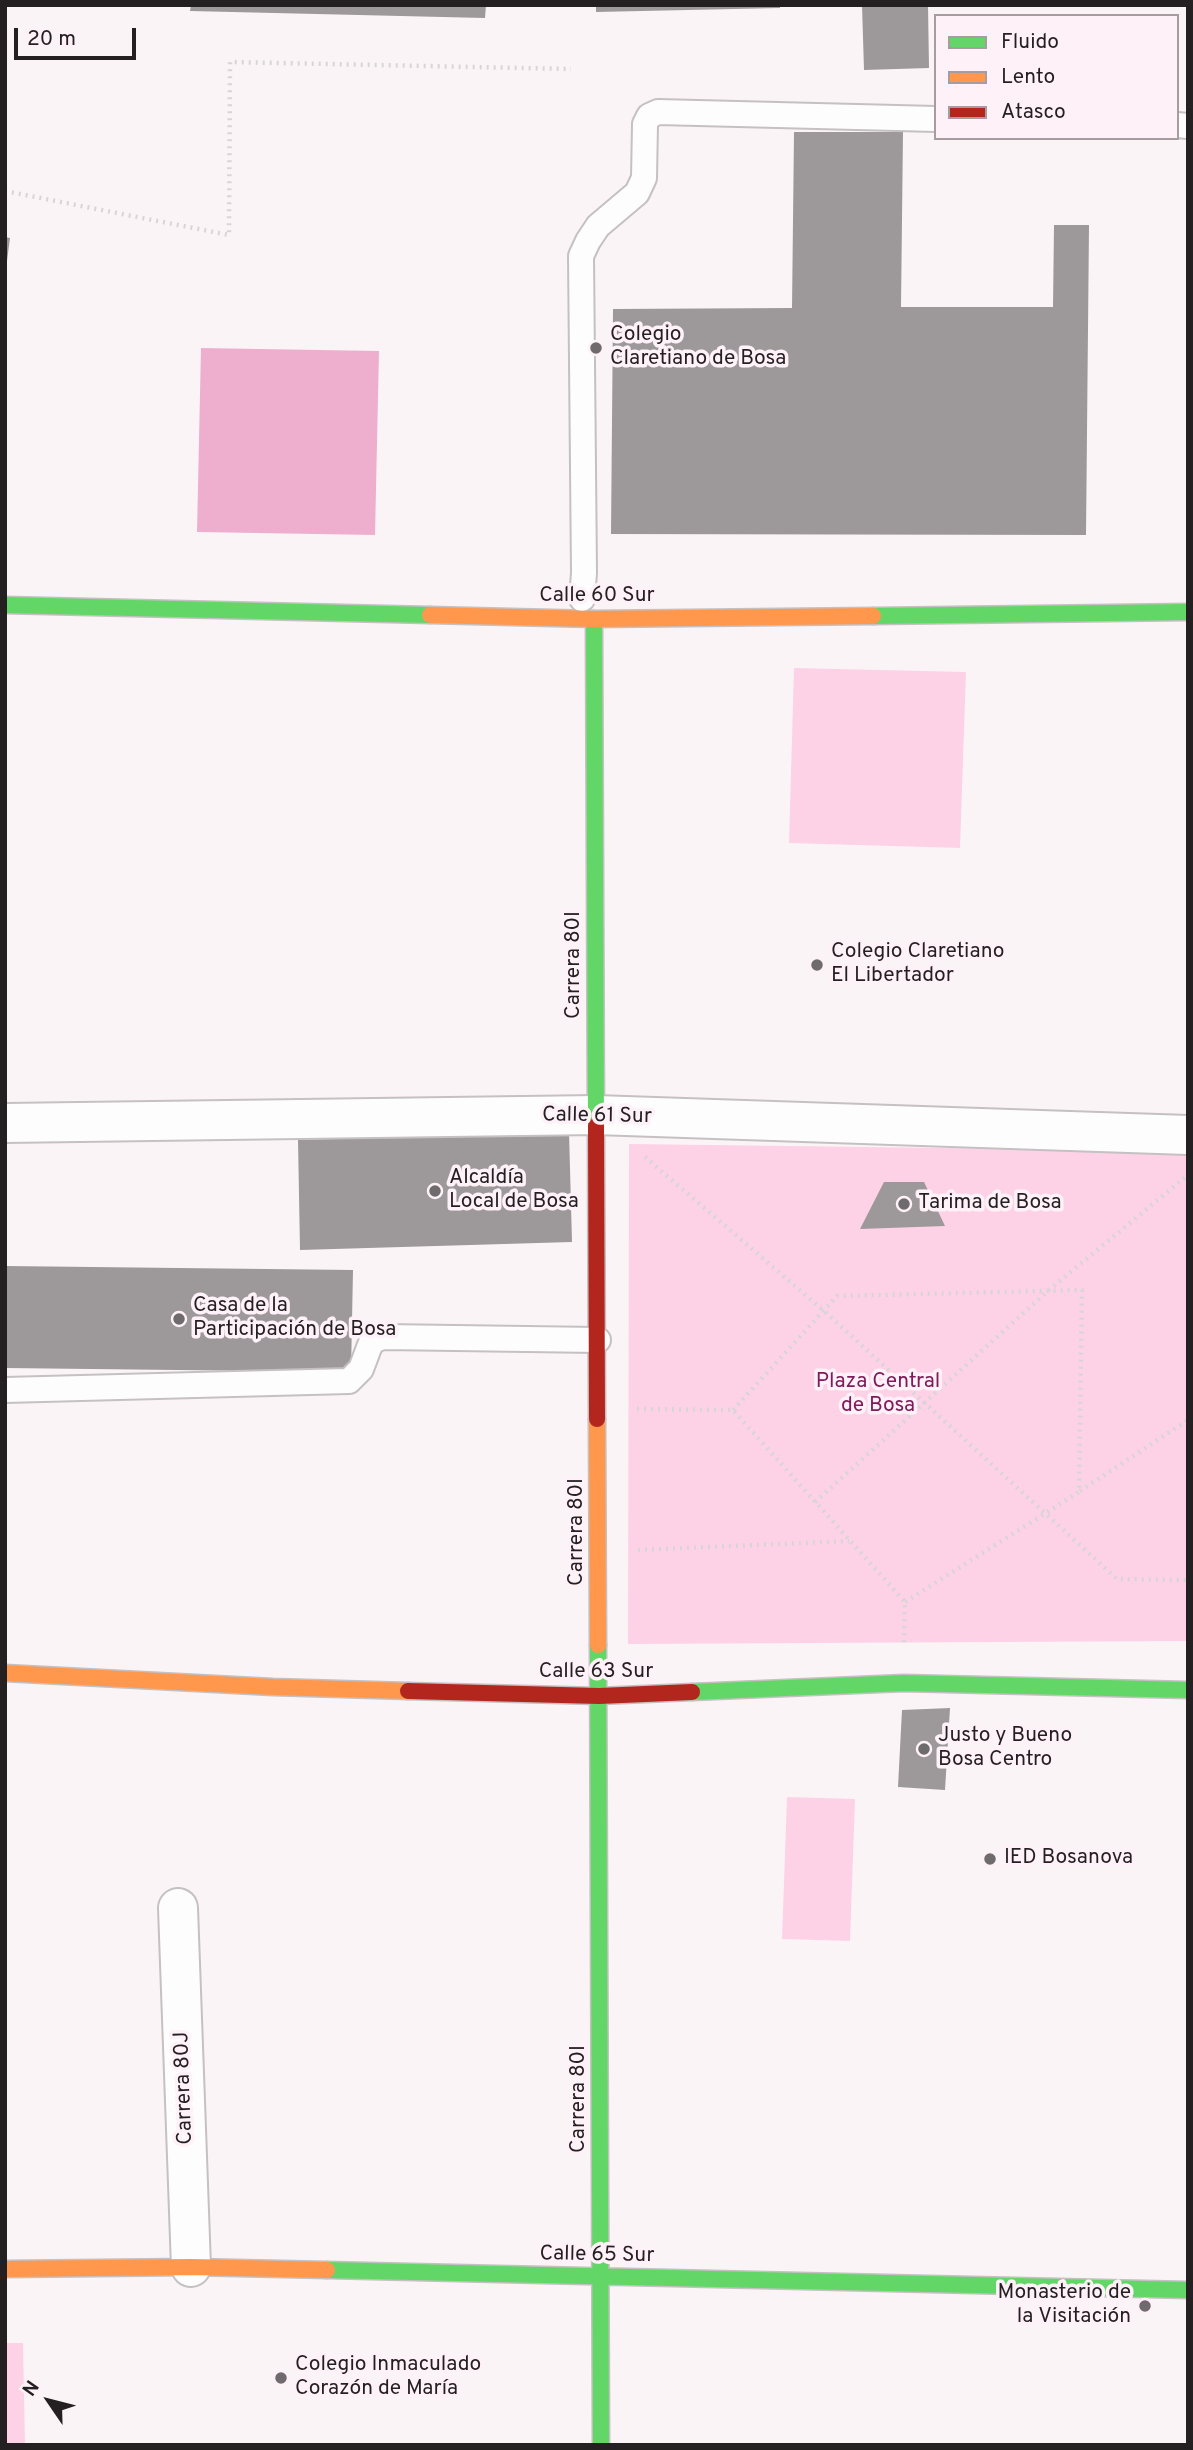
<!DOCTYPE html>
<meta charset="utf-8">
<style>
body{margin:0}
#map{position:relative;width:1193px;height:2450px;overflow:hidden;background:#fbf4f7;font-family:Overpass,sans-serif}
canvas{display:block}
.frame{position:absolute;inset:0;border:7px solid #241f21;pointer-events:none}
.legend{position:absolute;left:934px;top:14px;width:245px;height:126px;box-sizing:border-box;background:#fef1f7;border:2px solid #a79da1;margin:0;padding:9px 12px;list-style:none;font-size:21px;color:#241f21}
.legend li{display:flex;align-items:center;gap:14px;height:35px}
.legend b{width:35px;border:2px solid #a79da1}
.north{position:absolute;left:14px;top:2366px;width:70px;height:70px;-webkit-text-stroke:5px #fef1f7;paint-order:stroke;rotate:305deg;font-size:19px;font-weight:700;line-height:28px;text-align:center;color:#241f21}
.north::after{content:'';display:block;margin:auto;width:24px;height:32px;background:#241f21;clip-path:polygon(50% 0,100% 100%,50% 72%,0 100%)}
.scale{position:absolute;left:14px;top:28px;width:122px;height:32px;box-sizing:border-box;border:4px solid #241f21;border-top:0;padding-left:9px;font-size:21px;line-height:24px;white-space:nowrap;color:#241f21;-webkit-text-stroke:5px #fef1f7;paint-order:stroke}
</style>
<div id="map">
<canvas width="1193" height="2450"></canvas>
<div class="frame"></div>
<ul class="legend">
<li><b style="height:9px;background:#63d668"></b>Fluido</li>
<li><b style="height:9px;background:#ff974d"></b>Lento</li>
<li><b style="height:9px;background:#b3261e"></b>Atasco</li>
</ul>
<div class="north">N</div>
<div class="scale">20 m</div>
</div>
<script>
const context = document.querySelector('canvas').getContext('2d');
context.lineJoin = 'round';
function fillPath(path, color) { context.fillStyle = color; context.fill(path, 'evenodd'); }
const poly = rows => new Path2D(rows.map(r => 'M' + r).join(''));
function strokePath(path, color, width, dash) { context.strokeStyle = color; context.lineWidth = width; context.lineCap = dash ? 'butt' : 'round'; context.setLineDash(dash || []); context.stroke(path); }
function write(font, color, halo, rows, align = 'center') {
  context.font = font + ' Overpass,sans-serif'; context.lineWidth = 7; context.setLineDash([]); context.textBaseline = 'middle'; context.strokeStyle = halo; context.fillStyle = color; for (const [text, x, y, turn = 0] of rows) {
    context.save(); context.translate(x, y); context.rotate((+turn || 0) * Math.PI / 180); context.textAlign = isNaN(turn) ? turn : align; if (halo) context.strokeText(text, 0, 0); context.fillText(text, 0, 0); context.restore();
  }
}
fillPath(poly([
 [794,668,966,672,960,848,789,843],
 [629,1144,1188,1151,1188,1641,628,1644],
 [787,1797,855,1799,850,1941,782,1939],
 [5,2343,23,2343,25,2445,5,2445]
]), '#fdd2e6');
fillPath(poly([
 [201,348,379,351,375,535,197,532]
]), '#eeafcf');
fillPath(poly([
 [191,5,486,5,485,18,190,11],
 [596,5,780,5,780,8,596,12],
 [862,5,928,5,929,68,864,70],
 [794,132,903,132,901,307,1053,307,1054,225,1089,225,1086,535,611,534,613,309,792,308],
 [5,237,10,238,7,261,5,261],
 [569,1132,572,1242,300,1250,298,1140],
 [884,1182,924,1182,945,1226,860,1229],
 [5,1266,353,1270,351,1372,5,1368],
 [950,1708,945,1790,898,1787,902,1710]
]), '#9d989a');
const lane = poly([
 [1177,125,1188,126],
 [582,599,584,573,581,256,588,241,598,226,637,193,644,178,645,124,649,116,658,112,936,119],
 [5,1390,349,1381,361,1369,370,1345,375,1340,383,1337,598,1340]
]);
const street = poly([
 [5,1123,596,1115,1188,1135],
 [178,1908,191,2267]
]);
const fast = poly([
 [5,605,430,615],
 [873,616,1188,612],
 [594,619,596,1126],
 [598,1645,601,2445],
 [692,1692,904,1683,1188,1690],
 [327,2270,1188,2290]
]);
const slow = poly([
 [430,615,594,619,873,616],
 [597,1419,598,1645],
 [5,1673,273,1687,408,1691],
 [5,2269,191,2267,327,2270]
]);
const jam = poly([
 [596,1126,597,1419],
 [408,1691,599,1696,692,1692]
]);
strokePath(lane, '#c5c0c2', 28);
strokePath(street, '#c5c0c2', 42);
strokePath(fast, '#c5c0c2', 19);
strokePath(slow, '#c5c0c2', 19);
strokePath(jam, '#c5c0c2', 19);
strokePath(poly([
 [5,191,229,235,230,62,571,69],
 [645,1157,823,1310,1117,1579,1188,1580],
 [637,1409,733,1410,905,1602,904,1643],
 [733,1410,837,1296,1082,1290,1079,1492,905,1602],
 [1080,1491,1188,1420],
 [815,1502,1050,1289,1188,1175],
 [638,1550,849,1541]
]), '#d7d5d6', 4.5, [2, 5]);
strokePath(lane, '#fefdfe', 24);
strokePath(street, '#fefdfe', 38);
strokePath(fast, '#63d668', 16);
strokePath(slow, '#ff974d', 16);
strokePath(jam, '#b3261e', 16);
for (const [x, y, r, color] of [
 [596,348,7,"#6f6a6c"],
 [817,965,7,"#6f6a6c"],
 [435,1191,7,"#6f6a6c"],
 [904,1204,7,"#6f6a6c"],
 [179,1319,7,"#6f6a6c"],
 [924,1749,7,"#6f6a6c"],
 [990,1859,7,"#6f6a6c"],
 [1145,2306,7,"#6f6a6c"],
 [281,2378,7,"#6f6a6c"]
]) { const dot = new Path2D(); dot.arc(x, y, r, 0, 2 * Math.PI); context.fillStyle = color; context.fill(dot); strokePath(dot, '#fef1f7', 2.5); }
write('21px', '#241f21', '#fef1f7', [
 ["Colegio",610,336],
 ["Claretiano de Bosa",610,360],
 ["Colegio Claretiano",831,953],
 ["El Libertador",831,977],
 ["Alcaldía",449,1179],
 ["Local de Bosa",449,1203],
 ["Tarima de Bosa",918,1204],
 ["Casa de la",193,1307],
 ["Participación de Bosa",193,1331],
 ["Justo y Bueno",938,1737],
 ["Bosa Centro",938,1761],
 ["IED Bosanova",1004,1859],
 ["Monasterio de",1131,2294,"right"],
 ["la Visitación",1131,2318,"right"],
 ["Colegio Inmaculado",295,2366],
 ["Corazón de María",295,2390]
], 'left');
write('21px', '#241f21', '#fef1f7', [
 ["Calle 60 Sur",597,597],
 ["Carrera 80I",575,965,-90],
 ["Calle 61 Sur",597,1117,1],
 ["Carrera 80I",578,1532,-90],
 ["Calle 63 Sur",596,1673],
 ["Carrera 80J",185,2088,-92],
 ["Carrera 80I",580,2099,-90],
 ["Calle 65 Sur",597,2256,1]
]);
write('21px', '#801a58', '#fef1f7', [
 ["Plaza Central",878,1383],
 ["de Bosa",878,1407]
]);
</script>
